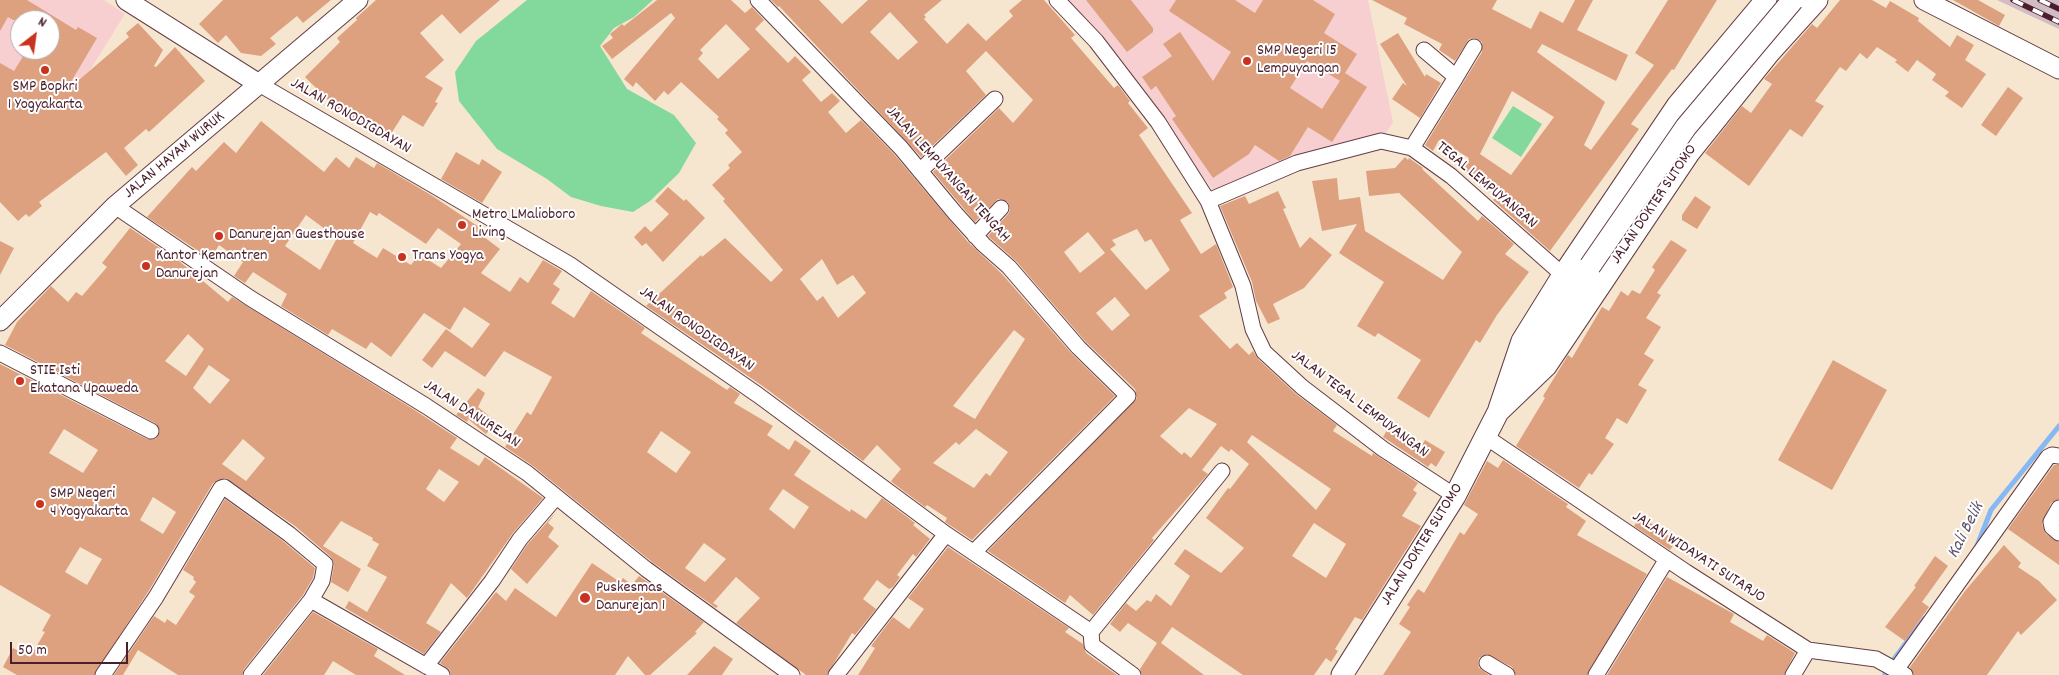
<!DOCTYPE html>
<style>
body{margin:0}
#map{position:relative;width:2059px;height:675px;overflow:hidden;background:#f6e6d0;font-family:Dekko,sans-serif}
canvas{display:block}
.north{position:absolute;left:10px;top:10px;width:50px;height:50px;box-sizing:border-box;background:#fff;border:1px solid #b7a5aa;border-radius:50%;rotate:30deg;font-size:14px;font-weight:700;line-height:20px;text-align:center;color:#4a1f2b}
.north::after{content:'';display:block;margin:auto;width:18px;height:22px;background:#c8321e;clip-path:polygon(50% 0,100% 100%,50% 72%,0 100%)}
.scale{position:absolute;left:10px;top:642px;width:118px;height:22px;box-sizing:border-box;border:2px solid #4a1f2b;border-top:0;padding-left:6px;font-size:15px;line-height:18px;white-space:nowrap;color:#4a1f2b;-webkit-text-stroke:4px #fff;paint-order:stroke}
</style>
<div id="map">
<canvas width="2059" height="675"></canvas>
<div class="north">N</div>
<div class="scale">50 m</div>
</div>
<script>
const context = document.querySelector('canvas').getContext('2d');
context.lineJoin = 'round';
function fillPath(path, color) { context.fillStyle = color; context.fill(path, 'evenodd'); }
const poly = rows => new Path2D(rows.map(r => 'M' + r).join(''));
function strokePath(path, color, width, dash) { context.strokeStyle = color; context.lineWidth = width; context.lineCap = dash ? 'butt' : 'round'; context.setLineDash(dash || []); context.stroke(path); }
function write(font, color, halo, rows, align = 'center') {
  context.font = font + ' Dekko,sans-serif'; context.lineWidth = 4; context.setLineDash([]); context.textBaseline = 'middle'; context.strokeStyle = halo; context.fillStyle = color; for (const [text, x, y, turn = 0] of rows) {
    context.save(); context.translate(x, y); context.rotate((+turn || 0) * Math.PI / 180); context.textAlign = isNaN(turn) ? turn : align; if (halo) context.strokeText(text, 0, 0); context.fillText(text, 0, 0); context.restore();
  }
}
fillPath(poly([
 [0,0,104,0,125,14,56,125,0,90],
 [20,20,50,20,50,50,20,50],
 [1067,0,1368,0,1393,122,1380,143,1214,191]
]), '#f7cfd1');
fillPath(poly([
 [1997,0,2059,0,2059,29,2033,17]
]), '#d2bdc6');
fillPath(poly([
 [527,0,653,0,634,17,614,28,600,46,627,89,674,115,696,143,679,173,650,201,633,212,601,206,571,197,547,179,497,149,459,101,455,72,476,41],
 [1513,106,1542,124,1521,157,1492,138]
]), '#83d89b');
strokePath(poly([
 [1977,546,1991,510,2059,426],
 [1885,675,1885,671,1924,619]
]), '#86b8f3', 5);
fillPath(poly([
 [0,0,27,0,76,30,78,27,97,38,65,92,129,37,126,33,138,23,163,50,154,66,156,67,175,47,205,81,149,132,146,129,124,148,138,165,126,176,106,152,39,202,42,206,29,217,26,214,18,221,0,202,0,63,14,71,27,50,50,50,50,20,13,20,8,17,0,31],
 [223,0,331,0,303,23,297,16,270,38,276,44,261,56,241,53,226,35,218,43,199,24],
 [376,0,500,0,460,34,442,14,420,33,444,60,425,77,443,88,435,102,438,103,423,127,403,115,387,140,341,113,305,77,340,42,337,38,357,20,356,18],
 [657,0,731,0,745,13,752,7,764,20,755,29,788,63,795,56,811,72,802,80,821,102,832,93,840,101,828,112,846,133,861,120,894,154,968,242,1002,274,1071,353,1115,396,972,540,945,522,947,518,927,505,925,507,893,483,891,481,901,469,877,445,863,461,764,387,646,306,701,255,702,257,725,238,771,282,783,270,723,201,725,199,712,185,730,168,728,165,742,152,725,133,728,130,717,119,719,117,681,82,668,95,664,91,655,101,636,82,633,87,624,79,675,18,671,13,612,59,602,46,613,38,610,34,622,24,624,26],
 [726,24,750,49,718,79,698,59,703,53,700,50],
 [822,259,837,285,853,275,866,293,838,318,823,296,817,301,800,279],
 [1014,330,1025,339,975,419,953,406],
 [976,429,1008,452,990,476,986,473,974,488,933,463,956,442,959,445],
 [771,0,819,0,842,24,868,0,942,0,924,15,926,17,924,19,947,44,968,23,986,41,1013,16,1009,11,1022,0,1044,0,1075,35,1071,38,1114,88,1118,85,1130,101,1128,103,1148,128,1139,135,1192,213,1180,220,1201,254,1216,244,1233,287,1224,293,1227,298,1199,316,1230,349,1237,343,1249,355,1253,351,1258,359,1296,394,1337,425,1333,431,1372,456,1373,453,1418,483,1413,490,1417,493,1402,516,1421,526,1362,620,1355,617,1335,649,1338,651,1331,662,1326,658,1314,675,1243,675,1172,627,1161,643,1204,675,1142,675,1140,669,1157,643,1128,623,1120,632,1110,624,1126,603,1136,611,1147,600,1151,602,1156,594,1171,606,1190,576,1174,564,1185,549,1221,573,1244,548,1206,518,1228,488,1230,489,1249,464,1231,449,1229,452,1221,446,1202,470,1208,474,1152,538,1154,540,1093,615,1070,595,1065,603,988,551,1137,398,1135,389,1085,341,1016,261,988,236,1008,214,1010,210,1008,202,998,199,975,222,933,172,999,108,1013,123,1033,100,986,51,966,71,986,95,921,157,779,6,778,7],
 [890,12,918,42,898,60,870,32],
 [1137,229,1145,242,1151,239,1170,270,1146,290,1110,249,1116,245,1112,240],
 [1088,232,1105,253,1080,273,1064,252],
 [1115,297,1130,315,1112,331,1096,313],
 [1189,408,1217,424,1191,458,1184,452,1182,455,1160,436],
 [1252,435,1331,489,1316,510,1247,442],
 [1314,523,1346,544,1326,578,1292,556],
 [1086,0,1131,0,1153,28,1153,32,1127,52],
 [1176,0,1235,0,1255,13,1263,0,1313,0,1335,14,1324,33,1357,54,1340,81,1307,61,1290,88,1322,109,1345,73,1367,87,1332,142,1308,127,1290,156,1279,161,1255,145,1249,154,1213,178,1172,119,1176,116,1156,86,1151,90,1142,77,1172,56,1163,44,1180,32,1213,81,1231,52,1169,11],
 [1372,0,1497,0,1492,9,1531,29,1540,11,1563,23,1575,0,1593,0,1577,30,1628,55,1616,81,1542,44,1537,52,1605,102,1584,145,1591,150,1654,65,1635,53,1668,0,1717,0,1674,70,1672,69,1631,124,1639,129,1550,251,1493,200,1498,194,1462,169,1469,158,1439,140,1433,151,1425,145,1482,52,1482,42,1475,38,1469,39,1455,61,1439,50,1442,44,1404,24,1407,18],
 [1512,91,1554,117,1511,175,1480,154],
 [1840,0,1872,0,1886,8,1890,1,1919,18,1918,21,1950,47,1957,35,1974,45,1965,60,1986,74,1962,108,1945,96,1949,92,1932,80,1936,74,1917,60,1908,72,1895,62,1897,60,1877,47,1867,59,1860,53,1846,71,1840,67,1815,101,1824,106,1802,137,1790,129,1749,186,1705,153,1742,106,1751,113,1772,84,1764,79,1812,24,1817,28],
 [1953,0,1978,0,2005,15,1999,26],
 [1398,33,1425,77,1426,74,1441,83,1420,118,1392,99,1403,83,1407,86,1380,44],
 [2008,87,2023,98,1996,136,1981,125],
 [261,121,324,172,336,157,349,168,356,157,374,168,377,163,431,195,488,233,484,237,500,249,481,273,510,292,520,277,528,283,543,260,562,271,553,284,560,289,551,303,574,318,591,291,645,328,641,333,727,390,730,387,740,394,734,403,773,426,767,435,789,450,795,440,811,451,794,475,850,512,851,509,866,519,882,498,915,523,913,525,930,539,916,557,913,554,897,575,900,577,893,587,889,589,877,580,863,599,876,609,855,635,852,633,827,675,806,675,736,623,760,598,736,577,713,603,718,606,716,608,652,562,533,466,505,447,527,412,531,415,552,377,504,351,485,377,445,351,432,368,422,360,446,329,472,348,490,324,464,307,450,330,424,313,391,357,371,342,366,349,332,329,328,335,281,306,287,294,253,272,245,283,234,276,243,262,219,245,213,255,203,248,200,252,147,217,192,167,196,171,224,142,236,153],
 [370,212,377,216,379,213,426,244,438,228,461,244,441,268,419,254,411,265,383,248,377,258,353,243],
 [306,215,337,238,320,270,285,246],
 [661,431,691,452,676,473,647,452],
 [783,489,809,507,794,529,769,509],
 [704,543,726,559,705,582,685,568],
 [456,152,479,165,482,159,502,172,482,203,441,179],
 [1405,157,1408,160,1409,158,1423,168,1422,169,1478,221,1482,216,1514,244,1505,254,1529,272,1497,315,1480,343,1476,340,1429,418,1397,398,1421,360,1378,333,1375,337,1357,326,1384,282,1339,253,1357,224,1322,231,1312,181,1337,178,1339,200,1360,197,1365,231,1443,280,1462,252,1399,193,1369,196,1366,171,1395,168],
 [668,187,684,201,686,199,705,218,663,262,646,243,642,246,634,237,645,226,651,232,669,214,655,201],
 [1278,191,1286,208,1283,209,1300,248,1310,237,1332,255,1304,288,1273,304,1280,319,1268,324,1256,301,1252,282,1220,206,1245,196,1249,204],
 [1695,196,1711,207,1697,229,1682,220,1682,215],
 [130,228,179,261,228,302,232,297,413,409,457,438,450,448,479,466,485,457,543,498,513,533,467,598,451,583,426,623,441,632,424,654,345,608,349,601,367,612,387,577,367,566,379,544,372,540,373,538,341,521,323,546,361,569,348,592,331,582,334,565,331,557,295,526,225,478,213,483,148,592,94,675,17,675,3,667,13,648,30,657,45,632,42,631,51,615,0,585,0,364,147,439,156,439,160,431,155,423,5,345,17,322,51,286,68,302,76,292,82,296,107,267,102,263],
 [188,334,204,349,186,376,165,361],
 [209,365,230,380,210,404,193,388],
 [64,429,98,450,83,473,49,453],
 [243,439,265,458,246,481,222,464],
 [439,469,459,482,444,502,426,489],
 [153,497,176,512,163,534,140,520],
 [80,547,102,559,87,585,65,572],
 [1671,240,1687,250,1657,293,1661,295,1646,318,1661,327,1644,354,1654,360,1638,385,1647,390,1627,424,1617,418,1605,438,1614,444,1592,475,1589,473,1579,488,1516,446,1545,398,1543,396,1559,370,1568,355,1572,358,1602,307,1609,311,1621,291,1628,296,1632,290,1640,294,1655,270,1652,267],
 [0,241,14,248,0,275],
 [1833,360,1887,390,1832,490,1778,460],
 [478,388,485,393,478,407,496,422,486,434,468,419,467,422,456,415],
 [1389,427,1421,447,1425,440,1445,452,1436,467,1431,463,1428,467,1383,437],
 [1503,460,1568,504,1566,507,1586,521,1577,535,1647,574,1587,675,1516,675,1512,667,1487,654,1479,658,1478,663,1479,668,1489,675,1383,675,1411,632,1399,624,1410,607,1407,605,1418,589,1424,593,1460,532,1464,535,1478,514,1464,505,1487,461,1498,468],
 [2054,465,2059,465,2059,499,2051,503,2042,524,2046,534,2059,542,2059,565,2008,529],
 [225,499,283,541,315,568,313,578,303,595,244,669,242,675,178,675,138,650,123,675,114,675,154,616,165,623,167,619,176,625,195,596,189,592,196,582,193,579,194,577,183,570],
 [556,512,548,523,554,528,548,537,559,546,527,584,511,569,527,545],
 [1641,516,1676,541,1670,550,1634,526],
 [2004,545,2021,563,2018,567,2039,581,2057,600,2021,635,2018,631,1987,675,1914,675,1910,667,1965,591],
 [948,547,1069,628,1065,632,1083,644,1086,653,1117,675,858,675,875,648,871,646,893,617,909,629,924,609,908,598],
 [1935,556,1948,566,1922,602,1929,607,1905,641,1885,627,1916,587,1914,586],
 [592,563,620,582,623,578,632,585,639,576,704,622,695,632,697,633,650,675,645,675,628,656,615,675,451,675,450,670,440,663,496,592,506,601,515,588,556,617],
 [1667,577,1734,614,1730,622,1763,641,1767,635,1795,653,1784,675,1607,675],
 [313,612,378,649,374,656,405,675,356,675,333,661,324,675,263,675],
 [714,646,733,659,722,675,687,675]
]), '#dea17f');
const minor = poly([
 [758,0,901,148,955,213,983,244,1009,267,1078,347,1128,396,974,552],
 [1057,0,1096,41,1158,122,1208,201,1243,286,1253,329,1264,352,1302,387,1383,449,1455,496],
 [1456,77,1474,47],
 [259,84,569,264,758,395,946,534,836,675],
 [1412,148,1456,77,1424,50],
 [920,171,995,99],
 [1208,201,1297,163,1381,141,1412,148,1451,176,1563,275],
 [115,206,250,298,426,406,527,473,646,569,792,675],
 [975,236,1001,208],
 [0,353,151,431],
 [1486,437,1686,572,1808,650,1876,659,1905,675],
 [2059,508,2051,522,2052,527,2059,533],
 [946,534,1091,632,1092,645,1133,675],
 [311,600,442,675],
 [1091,632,1222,471],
 [1487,663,1507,675],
 [426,666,492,581,520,539,556,497],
 [1896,670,2048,457,2052,455,2059,456],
 [103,675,156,597,221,488,224,487,289,534,325,564,322,581,311,600,251,675],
 [1596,675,1667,559],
 [1793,675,1808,650]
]);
const tertiary = poly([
 [126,0,259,84],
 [1924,0,2059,69],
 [0,321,115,206,358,0]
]);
const secondary = poly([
 [1499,409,1522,341,1563,275,1677,106,1766,0],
 [1498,412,1546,366,1689,153,1769,53,1817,0],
 [1342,675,1455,496,1498,412,1590,266]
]);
strokePath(minor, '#643d44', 17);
strokePath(tertiary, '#643d44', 21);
strokePath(secondary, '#643d44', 23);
strokePath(minor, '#fff', 15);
strokePath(tertiary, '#fff', 19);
strokePath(secondary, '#fff', 21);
const rail = poly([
 [2013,0,2059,22],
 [2040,0,2059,9]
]);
strokePath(rail, '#4a1f2b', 5.5);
strokePath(rail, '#fff', 4, [11]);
const secondaryBridge = poly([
 [1590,266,1686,127,1793,0]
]);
strokePath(secondaryBridge, '#643d44', 23, []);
strokePath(secondaryBridge, '#fff', 21);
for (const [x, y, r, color] of [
 [1247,61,5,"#c8321e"],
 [45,70,5,"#c8321e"],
 [462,225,5,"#c8321e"],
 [219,236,5,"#c8321e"],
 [402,257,5,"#c8321e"],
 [146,266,5,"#c8321e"],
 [20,381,5,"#c8321e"],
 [40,504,5,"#c8321e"],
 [585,598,6,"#c8321e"]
]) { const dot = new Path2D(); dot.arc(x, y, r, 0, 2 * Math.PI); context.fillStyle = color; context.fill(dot); strokePath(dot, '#fff', 2); }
write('16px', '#4a1f2b', '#fff', [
 ["SMP Negeri 15",1257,52],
 ["Lempuyangan",1257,70],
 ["SMP Bopkri",45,88,"center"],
 ["1 Yogyakarta",45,106,"center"],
 ["Metro LMalioboro",472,216],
 ["Living",472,234],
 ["Danurejan Guesthouse",229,236],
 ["Kantor Kemantren",156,257],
 ["Danurejan",156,275],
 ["Trans Yogya",412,257],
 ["STIE Isti",30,372],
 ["Ekatana Upaweda",30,390],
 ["SMP Negeri",50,495],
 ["4 Yogyakarta",50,513],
 ["Puskesmas",596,589],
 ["Danurejan 1",596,607]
], 'left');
write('16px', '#4a1f2b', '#fff', [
 ["JALAN RONODIGDAYAN",350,117,30],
 ["JALAN HAYAM WURUK",175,156,-40],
 ["JALAN LEMPUYANGAN TENGAH",947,175,48],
 ["TEGAL LEMPUYANGAN",1486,186,40],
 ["JALAN DOKTER SUTOMO",1655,205,-56],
 ["JALAN RONODIGDAYAN",696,330,35],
 ["JALAN TEGAL LEMPUYANGAN",1359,405,37],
 ["JALAN DANUREJAN",471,415,33],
 ["JALAN DOKTER SUTOMO",1423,545,-58],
 ["JALAN WIDAYATI SUTARJO",1698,558,33]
]);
write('italic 18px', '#5f5571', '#fff', [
 ["Kali Belik",1967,531,-63]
]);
</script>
